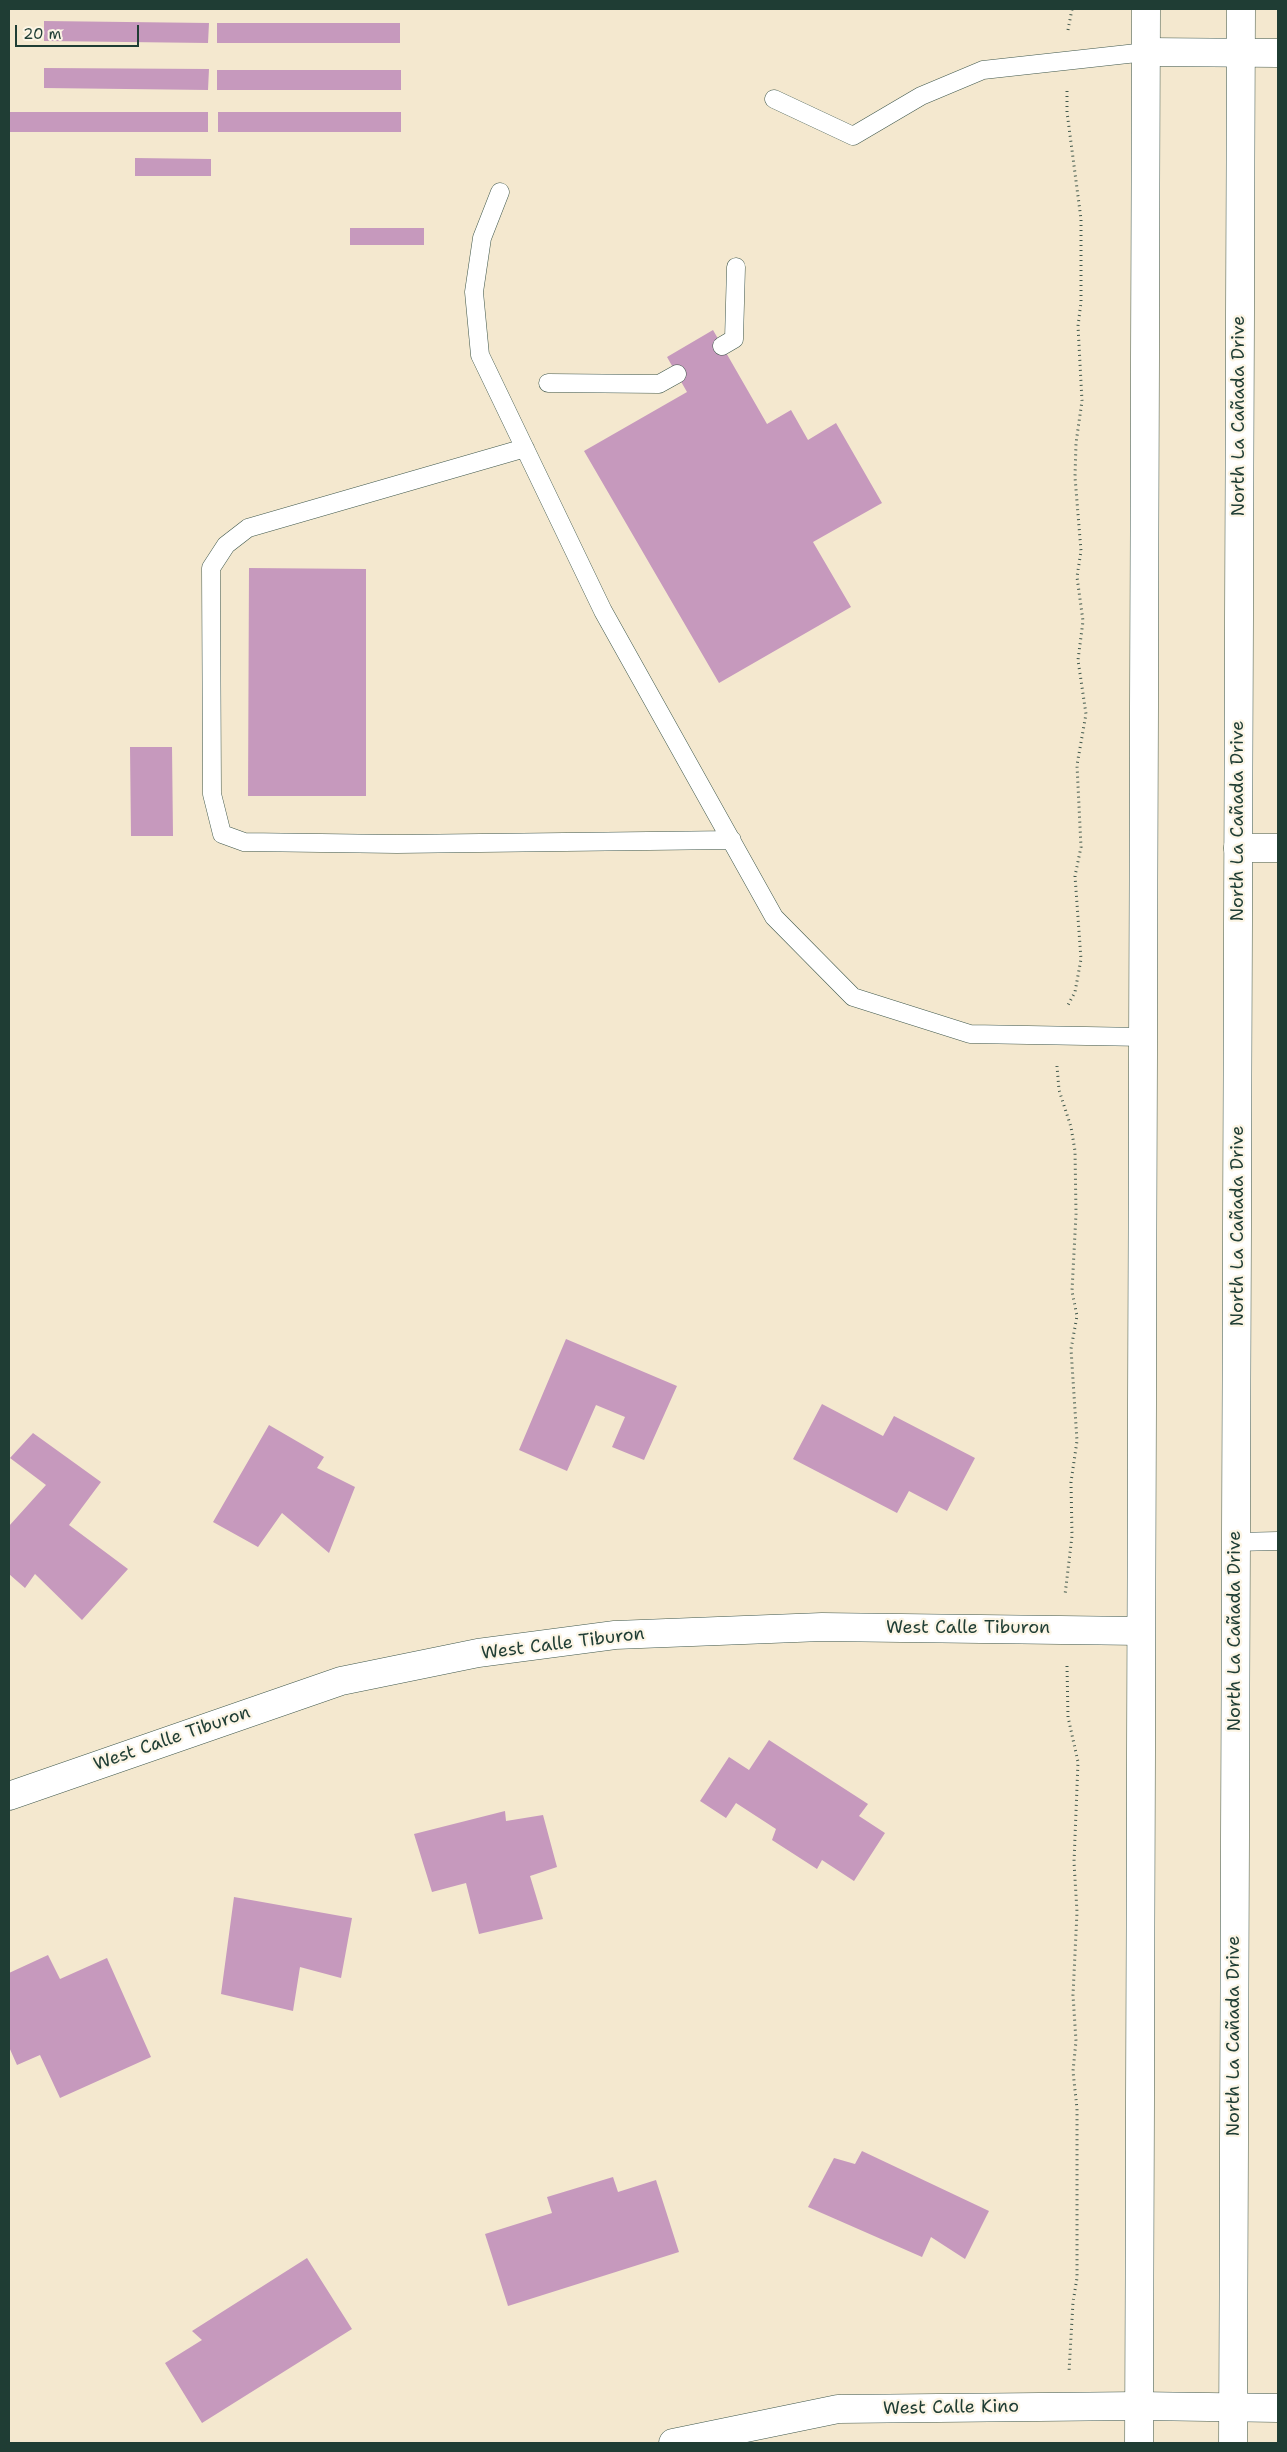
<!DOCTYPE html>
<meta charset="utf-8">
<style>
body{margin:0}
#map{position:relative;width:1287px;height:2452px;overflow:hidden;background:#f4e8cf;font-family:"Shantell Sans",sans-serif}
canvas{display:block}
.frame{position:absolute;inset:0;border:10px solid #1f3d34;pointer-events:none}
.scale{position:absolute;left:15px;top:25px;width:124px;height:22px;box-sizing:border-box;border:2px solid #1f3d34;border-top:0;padding-left:6px;font-size:15px;line-height:18px;white-space:nowrap;color:#1f3d34;-webkit-text-stroke:4px #fcf5e5;paint-order:stroke}
</style>
<div id="map">
<canvas width="1287" height="2452"></canvas>
<div class="frame"></div>
<div class="scale">20 m</div>
</div>
<script>
const context = document.querySelector('canvas').getContext('2d');
context.lineJoin = 'round';
function fillPath(path, color) { context.fillStyle = color; context.fill(path, 'evenodd'); }
const poly = rows => new Path2D(rows.map(r => 'M' + r).join(''));
function strokePath(path, color, width, dash) { context.strokeStyle = color; context.lineWidth = width; context.lineCap = dash ? 'butt' : 'round'; context.setLineDash(dash || []); context.stroke(path); }
function write(font, color, halo, rows, align = 'center') {
  context.font = font + ' "Shantell Sans",sans-serif'; context.lineWidth = 4.5; context.setLineDash([]); context.textBaseline = 'middle'; context.strokeStyle = halo; context.fillStyle = color; for (const [text, x, y, turn = 0] of rows) {
    context.save(); context.translate(x, y); context.rotate((+turn || 0) * Math.PI / 180); context.textAlign = isNaN(turn) ? turn : align; if (halo) context.strokeText(text, 0, 0); context.fillText(text, 0, 0); context.restore();
  }
}
fillPath(poly([
 [44,21,209,23,208,43,44,41],
 [217,23,400,23,400,43,217,43],
 [44,68,209,69,208,90,44,88],
 [217,70,401,70,401,90,217,90],
 [9,112,208,112,208,132,9,132],
 [218,112,401,112,401,132,218,132],
 [135,158,211,159,211,176,135,176],
 [350,228,424,228,424,245,350,245],
 [713,330,767,424,791,410,808,440,836,423,882,503,813,542,851,607,719,683,584,451,687,392,667,357],
 [249,568,366,569,366,796,248,796],
 [130,747,172,747,173,836,131,836],
 [566,1339,677,1386,644,1460,612,1447,625,1417,596,1405,567,1471,519,1450],
 [822,1404,883,1436,894,1416,975,1458,947,1511,909,1491,897,1513,793,1459],
 [269,1425,324,1457,317,1468,355,1487,329,1553,282,1513,258,1547,213,1522],
 [33,1433,101,1482,69,1525,128,1569,82,1620,35,1574,25,1588,9,1574,9,1526,46,1485,10,1458],
 [769,1740,868,1804,859,1816,885,1833,854,1881,822,1860,817,1869,772,1840,776,1829,736,1803,726,1818,700,1801,729,1757,749,1770],
 [505,1811,506,1821,543,1815,557,1867,530,1876,543,1919,479,1934,466,1883,432,1892,414,1834],
 [234,1897,352,1918,341,1978,300,1967,293,2011,221,1994],
 [48,1955,60,1979,107,1958,151,2057,60,2098,40,2055,17,2065,9,2047,9,1973],
 [862,2151,989,2211,965,2259,931,2237,922,2257,808,2207,834,2158,855,2164],
 [613,2177,618,2192,656,2180,679,2252,508,2306,485,2234,552,2213,547,2197],
 [307,2258,352,2329,202,2423,165,2363,202,2340,192,2331]
]), '#c699bd');
const service = poly([
 [774,99,853,136,921,96,983,70,1146,52],
 [500,192,482,238,474,292,480,355,603,611,774,917,853,997,970,1034,1144,1037],
 [722,346,734,339,736,267],
 [548,383,659,384,677,374],
 [525,448,248,528,226,545,211,568,212,794,222,834,244,842,397,844,732,840],
 [1235,1542,1278,1541]
]);
const minor = poly([
 [1146,52,1278,53],
 [1238,848,1278,848],
 [9,1796,341,1681,478,1653,615,1635,822,1627,1140,1631],
 [673,2443,838,2409,1139,2406,1278,2408]
]);
const primary = poly([
 [1139,2443,1146,9],
 [1233,2443,1241,9]
]);
strokePath(service, '#3f574b', 19);
strokePath(minor, '#3f574b', 29);
strokePath(primary, '#3f574b', 29);
strokePath(poly([
 [1068,30,1072,9],
 [1067,91,1067,112,1081,219,1081,302,1078,326,1082,401,1076,443,1075,477,1081,551,1077,577,1083,621,1078,660,1086,714,1077,765,1081,847,1075,876,1081,959,1075,992,1068,1005],
 [1057,1066,1059,1090,1071,1127,1075,1151,1076,1214,1072,1291,1077,1316,1071,1349,1077,1441,1071,1482,1072,1536,1065,1595],
 [1067,1666,1068,1717,1078,1762,1074,1862,1077,1912,1073,1995,1076,2041,1073,2071,1077,2109,1077,2278,1073,2302,1069,2372]
]), '#3f574b', 3, [1, 4]);
strokePath(service, '#fff', 18);
strokePath(minor, '#fff', 28);
strokePath(primary, '#fff', 28);
write('18px', '#1f3d34', '#fcf5e5', [
 ["North La Cañada Drive",1239,416,-90],
 ["North La Cañada Drive",1238,821,-90],
 ["North La Cañada Drive",1238,1226,-90],
 ["West Calle Tiburon",968,1628],
 ["North La Cañada Drive",1235,1631,-90],
 ["West Calle Tiburon",563,1644,-7],
 ["West Calle Tiburon",172,1739,-19],
 ["North La Cañada Drive",1234,2036,-90],
 ["West Calle Kino",951,2408,-1]
]);
</script>
